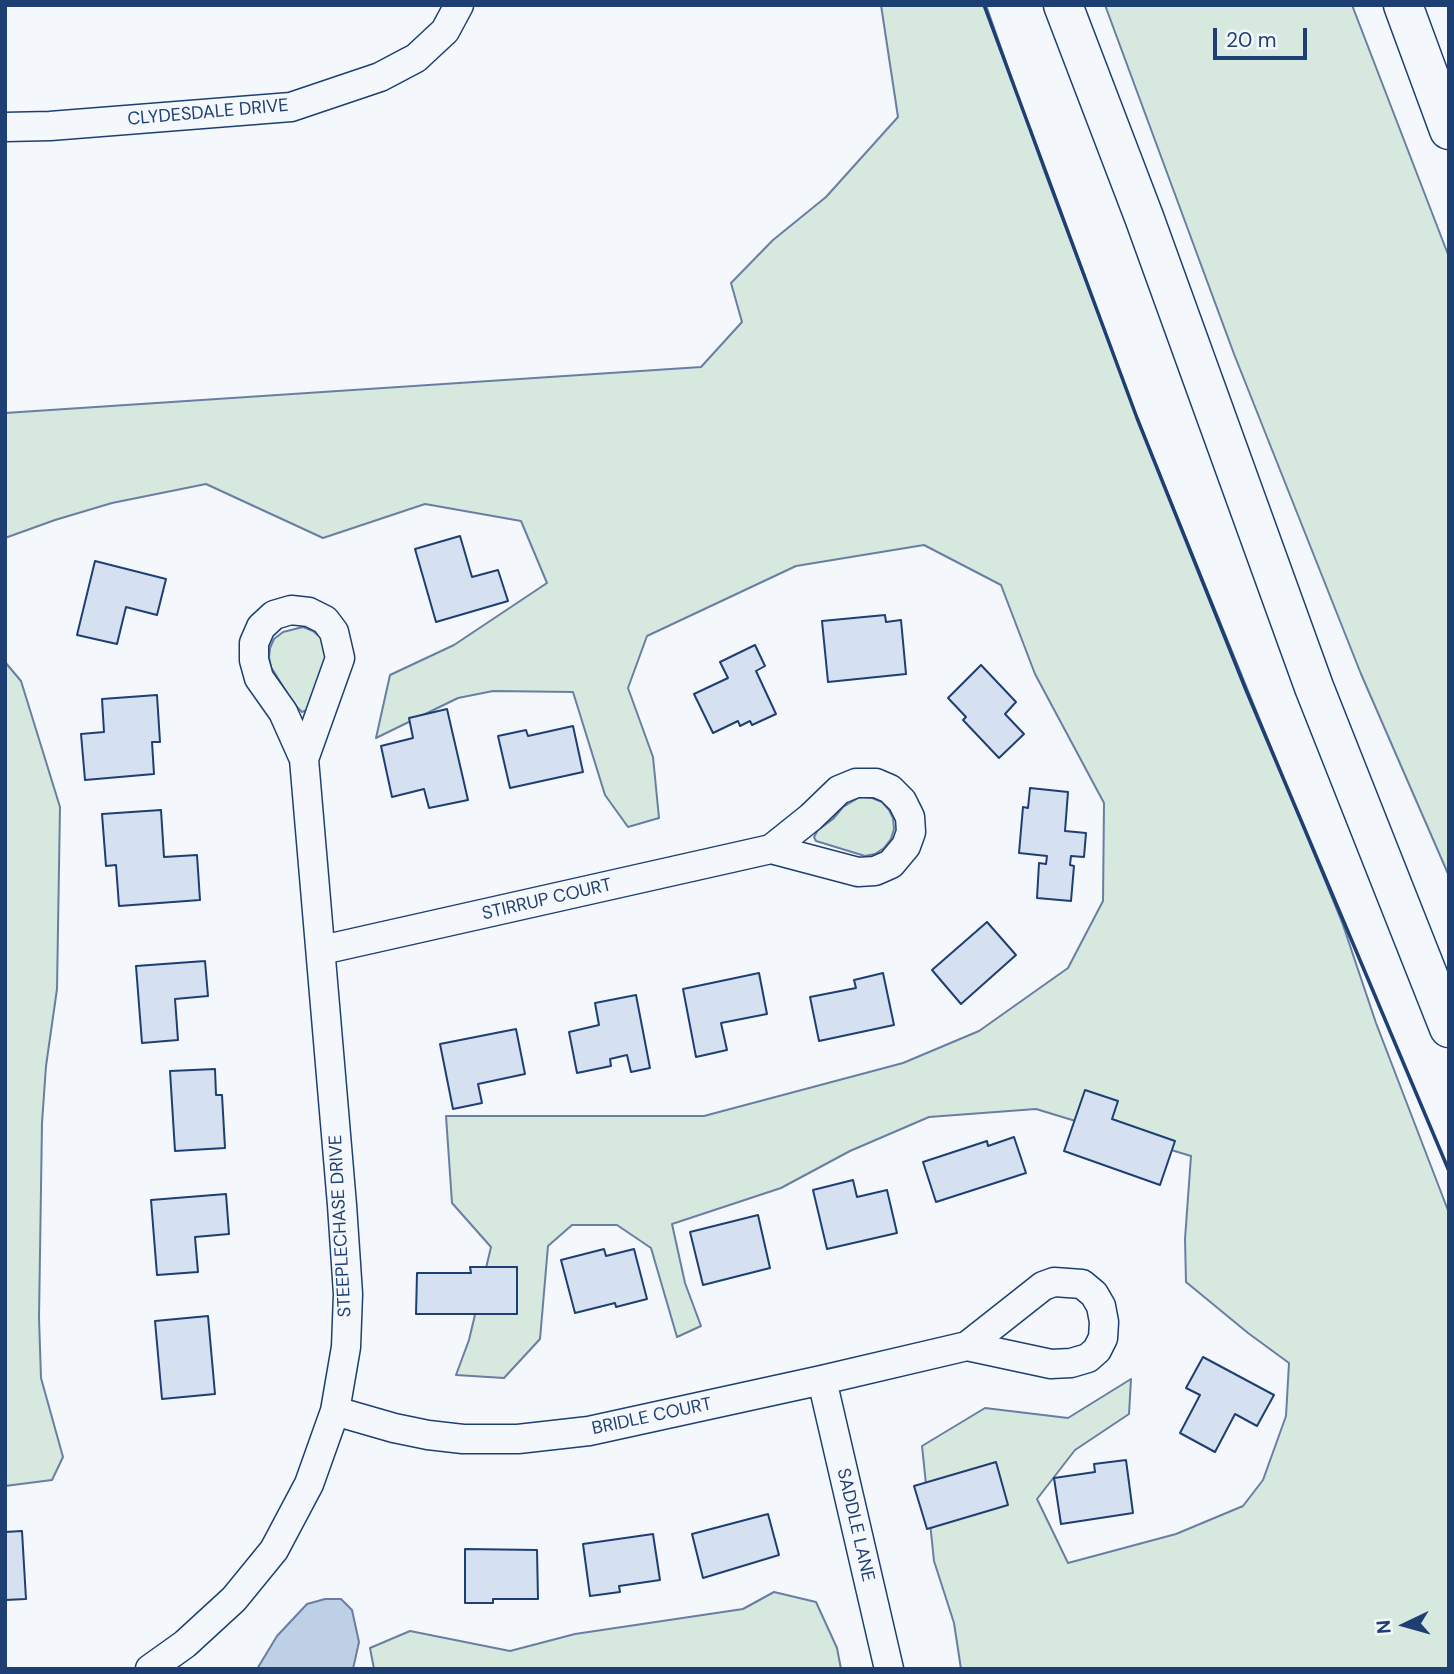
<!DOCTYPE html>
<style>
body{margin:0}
#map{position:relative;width:1454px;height:1674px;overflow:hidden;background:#f4f7fb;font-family:"DM Sans",sans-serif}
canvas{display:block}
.frame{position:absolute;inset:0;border:7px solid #1d3f73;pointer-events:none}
.north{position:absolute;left:1370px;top:1590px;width:70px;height:70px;-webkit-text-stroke:5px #f4f7fb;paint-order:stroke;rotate:265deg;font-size:19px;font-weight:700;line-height:28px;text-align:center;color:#1d3f73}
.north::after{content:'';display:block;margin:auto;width:24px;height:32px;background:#1d3f73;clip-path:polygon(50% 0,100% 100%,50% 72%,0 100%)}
.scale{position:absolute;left:1213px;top:28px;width:94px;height:32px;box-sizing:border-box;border:4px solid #1d3f73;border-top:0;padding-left:9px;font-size:21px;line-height:24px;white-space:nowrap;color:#1d3f73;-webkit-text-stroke:5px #f4f7fb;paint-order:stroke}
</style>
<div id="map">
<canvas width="1454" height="1674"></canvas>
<div class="frame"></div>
<div class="north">N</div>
<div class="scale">20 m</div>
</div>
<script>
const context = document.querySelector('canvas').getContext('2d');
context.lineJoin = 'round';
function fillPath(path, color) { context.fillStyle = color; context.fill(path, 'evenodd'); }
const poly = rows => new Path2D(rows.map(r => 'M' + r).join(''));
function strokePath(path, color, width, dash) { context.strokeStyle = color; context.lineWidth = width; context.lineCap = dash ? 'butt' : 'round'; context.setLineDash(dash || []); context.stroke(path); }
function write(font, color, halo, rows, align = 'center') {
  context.font = font + ' "DM Sans",sans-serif'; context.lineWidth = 5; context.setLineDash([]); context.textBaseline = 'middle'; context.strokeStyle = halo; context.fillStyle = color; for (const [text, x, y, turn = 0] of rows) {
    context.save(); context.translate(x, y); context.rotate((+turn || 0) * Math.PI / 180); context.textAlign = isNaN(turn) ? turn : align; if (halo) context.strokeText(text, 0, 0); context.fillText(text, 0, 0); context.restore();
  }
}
const green = poly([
 [881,5,986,5,1045,173,1137,418,1342,922,1376,1023,1449,1213,1449,1669,961,1669,954,1623,934,1561,922,1446,985,1408,1068,1418,1131,1379,1129,1414,1075,1450,1037,1499,1068,1563,1176,1534,1243,1506,1263,1480,1286,1416,1289,1363,1248,1333,1186,1282,1185,1239,1191,1156,1036,1109,929,1117,850,1151,781,1188,672,1224,685,1283,701,1326,677,1337,651,1248,617,1225,572,1225,548,1246,540,1339,504,1378,456,1375,469,1340,491,1247,452,1203,446,1116,704,1116,903,1063,979,1031,1068,968,1103,901,1104,803,1035,674,1001,585,924,545,796,566,647,636,628,688,653,757,659,818,628,827,605,795,573,692,493,691,458,698,376,738,390,675,454,645,547,583,521,521,425,504,323,538,206,484,112,503,55,520,5,538,5,413,701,367,742,322,731,283,773,240,826,197,898,117,881,5],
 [1105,5,1352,5,1449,257,1449,876,1361,674,1234,354,1105,5],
 [303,627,313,631,321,638,328,657,307,710,302,712,294,704,271,667,269,657,270,648,274,639,283,632,303,627],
 [5,662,21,681,60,807,57,989,46,1066,42,1123,39,1318,41,1378,63,1457,52,1480,5,1486,5,662],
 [860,797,872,798,882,802,889,810,893,818,894,829,891,839,884,848,875,854,865,856,816,841,814,837,818,830,833,819,843,807,860,797],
 [774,1592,816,1602,837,1648,841,1669,374,1669,370,1648,410,1631,510,1651,575,1634,743,1609,774,1592]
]);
fillPath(green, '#d7e8df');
strokePath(green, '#687fa3', 2);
const water = poly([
 [325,1599,341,1599,352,1610,359,1642,353,1669,257,1669,277,1636,307,1604,325,1599]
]);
fillPath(water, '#bed0e5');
strokePath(water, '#687fa3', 2);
const building = poly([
 [460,536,472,577,498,570,508,601,436,622,415,549,460,536],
 [95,561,166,579,157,615,126,607,117,644,77,635,95,561],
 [885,615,886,622,901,620,906,674,828,682,822,621,885,615],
 [755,645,765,666,756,671,776,714,752,725,750,721,740,726,738,721,713,733,694,694,728,678,720,662,755,645],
 [981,665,1016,702,1005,714,1024,734,999,758,963,720,966,717,948,698,981,665],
 [157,695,160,742,152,742,154,774,85,780,81,734,104,732,102,699,157,695],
 [447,709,468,800,429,808,424,789,392,797,381,746,413,738,409,718,447,709],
 [573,726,583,772,510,788,498,736,526,730,528,736,573,726],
 [1030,788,1068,792,1065,831,1086,833,1084,857,1071,856,1070,865,1074,866,1071,901,1037,898,1039,863,1046,864,1047,856,1019,853,1023,807,1028,808,1030,788],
 [161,810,164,857,197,855,200,900,119,906,116,865,106,866,102,814,161,810],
 [987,922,1016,955,961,1004,932,970,987,922],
 [205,961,208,996,175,999,178,1040,142,1043,136,966,205,961],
 [759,973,767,1014,721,1023,727,1050,696,1057,683,989,759,973],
 [883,973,894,1025,819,1041,810,997,856,988,854,980,883,973],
 [636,995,650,1068,631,1072,627,1055,610,1059,611,1066,577,1073,569,1032,599,1025,595,1003,636,995],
 [516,1029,525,1074,478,1084,482,1103,453,1109,440,1044,516,1029],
 [215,1069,216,1095,222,1095,225,1148,175,1151,170,1071,215,1069],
 [1085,1090,1118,1101,1112,1119,1175,1141,1160,1185,1064,1151,1085,1090],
 [1014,1137,1026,1173,936,1202,923,1162,987,1141,988,1146,1014,1137],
 [853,1180,857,1197,887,1190,897,1233,827,1249,813,1190,853,1180],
 [226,1194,229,1234,195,1237,198,1272,157,1275,151,1200,226,1194],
 [758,1215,770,1268,703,1285,690,1232,758,1215],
 [604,1249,606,1256,634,1249,647,1299,616,1307,615,1303,575,1313,561,1260,604,1249],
 [470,1267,517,1267,517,1314,416,1314,417,1273,471,1273,470,1267],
 [208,1316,215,1394,162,1399,155,1321,208,1316],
 [1203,1357,1274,1395,1257,1426,1235,1414,1215,1452,1180,1433,1200,1395,1186,1388,1203,1357],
 [1126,1460,1133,1513,1061,1524,1054,1478,1095,1472,1094,1464,1126,1460],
 [996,1462,1008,1505,927,1529,914,1486,996,1462],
 [768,1514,779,1555,703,1578,692,1534,768,1514],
 [22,1531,26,1599,5,1600,5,1532,22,1531],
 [653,1534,660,1580,619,1586,620,1592,590,1596,583,1544,653,1534],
 [465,1549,537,1550,538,1599,493,1599,493,1603,465,1603,465,1549]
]);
fillPath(building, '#d5e0f0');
strokePath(building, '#1d3f73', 2);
const minor = poly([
 [5,127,50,126,291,107,380,77,416,58,445,31,459,5],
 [856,783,876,783,890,789,902,801,910,817,911,832,906,846,891,864,875,871,858,872,771,849,811,817,839,790,856,783],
 [322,950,771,849],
 [1054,1282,1082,1284,1094,1294,1101,1306,1104,1322,1103,1338,1097,1350,1088,1358,1071,1363,1051,1364,967,1346,1043,1286,1054,1282],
 [822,1380,889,1669],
 [335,1411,394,1428,428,1435,463,1439,518,1439,589,1431,822,1380,967,1346],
 [150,1669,185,1644,234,1599,274,1550,309,1484,335,1411,346,1347,348,1294,342,1205,304,759,283,712,259,678,254,660,254,643,261,627,274,615,291,610,309,612,325,620,334,632,340,658,304,759]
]);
const motorway = poly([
 [1063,5,1144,217,1314,687,1449,1028],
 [1403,5,1449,130]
]);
strokePath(minor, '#1d3f73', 31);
strokePath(motorway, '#1d3f73', 41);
strokePath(minor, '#f4f7fb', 28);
strokePath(motorway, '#f4f7fb', 38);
strokePath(poly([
 [984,5,1137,418,1246,690,1449,1171]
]), '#1d3f73', 3.5);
write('18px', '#1d3f73', '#f4f7fb', [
 ["CLYDESDALE DRIVE",208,113,-5],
 ["STIRRUP COURT",547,900,-13],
 ["STEEPLECHASE DRIVE",341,1226,-93],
 ["BRIDLE COURT",652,1417,-12],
 ["SADDLE LANE",855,1525,77]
]);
</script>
